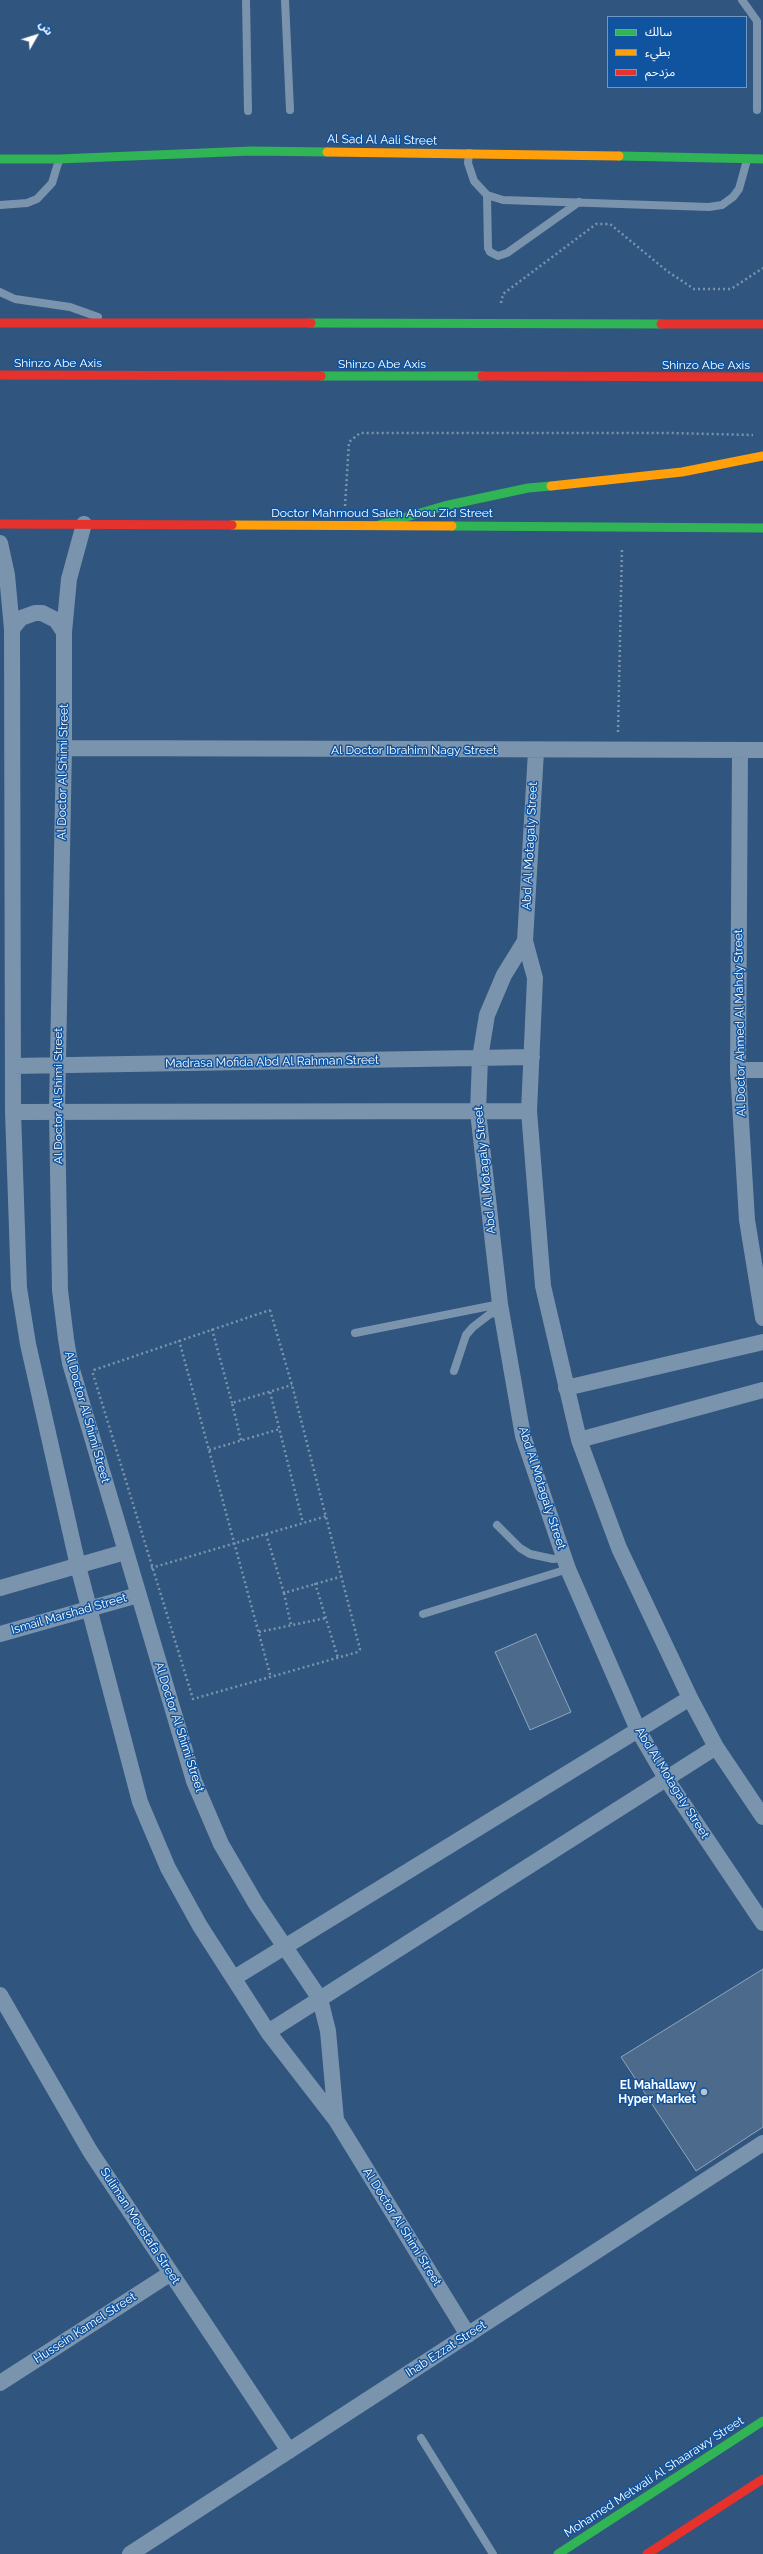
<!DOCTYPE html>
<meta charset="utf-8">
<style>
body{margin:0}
#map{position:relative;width:763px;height:2554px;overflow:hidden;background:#30557e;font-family:Raleway,"Noto Sans Arabic",sans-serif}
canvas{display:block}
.legend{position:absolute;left:607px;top:16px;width:140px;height:72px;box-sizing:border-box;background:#10539e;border:1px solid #7098c5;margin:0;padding:5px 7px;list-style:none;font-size:12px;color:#fff}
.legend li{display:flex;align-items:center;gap:8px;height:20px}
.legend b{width:20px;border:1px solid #7098c5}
.north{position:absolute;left:16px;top:16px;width:40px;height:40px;-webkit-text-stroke:3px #10539e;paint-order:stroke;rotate:51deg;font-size:11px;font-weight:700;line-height:16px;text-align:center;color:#fff}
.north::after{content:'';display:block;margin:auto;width:14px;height:18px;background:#fff;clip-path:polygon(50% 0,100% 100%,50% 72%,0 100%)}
</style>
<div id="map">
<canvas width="763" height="2554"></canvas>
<ul class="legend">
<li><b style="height:5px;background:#30b455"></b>سالك</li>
<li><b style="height:5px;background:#ff9f0a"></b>بطيء</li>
<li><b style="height:5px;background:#e5322d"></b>مزدحم</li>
</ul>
<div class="north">ش</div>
</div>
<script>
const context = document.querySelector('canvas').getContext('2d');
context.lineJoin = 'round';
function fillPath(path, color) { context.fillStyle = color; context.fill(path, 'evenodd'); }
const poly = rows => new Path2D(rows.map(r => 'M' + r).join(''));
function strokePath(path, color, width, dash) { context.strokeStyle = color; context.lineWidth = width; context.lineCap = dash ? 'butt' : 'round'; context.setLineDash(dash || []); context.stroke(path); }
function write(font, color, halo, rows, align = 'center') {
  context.font = font + ' Raleway,sans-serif'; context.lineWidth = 3; context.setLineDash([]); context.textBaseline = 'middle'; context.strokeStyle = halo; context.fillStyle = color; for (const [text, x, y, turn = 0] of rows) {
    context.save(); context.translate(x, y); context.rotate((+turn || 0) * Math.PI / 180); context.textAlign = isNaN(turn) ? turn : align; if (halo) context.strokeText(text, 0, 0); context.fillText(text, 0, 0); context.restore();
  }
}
const building = poly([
 [536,1634,571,1712,530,1730,495,1652,536,1634],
 [763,1969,763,2127,696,2171,621,2057,763,1969]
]);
fillPath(building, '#4c6a8b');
strokePath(building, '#90a5bc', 1);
strokePath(poly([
 [501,303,503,294,596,224,610,224,667,271,694,289,731,289,763,268],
 [345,506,349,442,360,433,670,433,753,435],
 [618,732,622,547],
 [270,1310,292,1385,360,1649,358,1652,193,1699,93,1374,94,1370,270,1310],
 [212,1329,232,1403],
 [179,1340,271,1678],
 [270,1392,303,1523],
 [241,1440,232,1403,292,1385],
 [209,1450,280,1429],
 [266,1534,284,1593,343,1576],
 [151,1568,327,1516],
 [315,1583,338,1658],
 [284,1593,291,1625],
 [259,1632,326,1618]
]), '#7b94ae', 2.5, [2, 3]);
strokePath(poly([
 [246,0,248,111],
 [285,0,290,110],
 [742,0,757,21,757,110],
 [469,153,468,163,474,181,487,195,503,200,709,207,722,205,733,197,739,189,747,160],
 [487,195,488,248,490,252,498,256,507,253,579,202],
 [0,205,27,203,37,199,52,183,59,160],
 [0,292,15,299,70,307,98,317],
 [355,1333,500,1304],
 [454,1371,466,1335,473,1327,490,1314,501,1312],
 [497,1525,520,1548,530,1554,553,1559,565,1558],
 [423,1614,568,1569],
 [421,2438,493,2554]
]), '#7b94ae', 8);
strokePath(poly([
 [84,524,69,579,64,632,64,748,57,1111,60,1290,66,1339,70,1363,194,1781,221,1844,256,1904,320,1999,328,2031,336,2120],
 [0,543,7,575,12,629,13,1112,19,1288,28,1344,78,1566,140,1802,168,1868,200,1926,268,2032,336,2120,468,2335],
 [12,629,21,618,35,613,42,613,56,620,64,632],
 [64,748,763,750],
 [740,750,738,1070,747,1220,763,1318],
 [536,751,525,941,535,978,529,1111,543,1286,579,1440,619,1548,690,1698,716,1747,763,1817],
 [525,941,504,975,487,1015,480,1058,478,1112,500,1304,523,1436,568,1569,638,1730,667,1780,763,1923],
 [13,1066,532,1057],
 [738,1070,763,1070],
 [13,1112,529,1111],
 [566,1388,763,1342],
 [579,1440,763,1390],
 [0,1588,125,1552],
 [0,1634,138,1595],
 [234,1978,690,1698],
 [0,1995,90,2151,289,2451],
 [268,2032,716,1747],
 [0,2383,171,2273],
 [130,2554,763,2143]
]), '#7b94ae', 16);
strokePath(poly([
 [619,156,763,159],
 [0,159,59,159,251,151,327,152],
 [311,323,661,324],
 [321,376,482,376],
 [379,525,444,506,528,488,551,486],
 [452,526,763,528],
 [558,2554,763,2421]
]), '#30b455', 9);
strokePath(poly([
 [327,152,619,156],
 [551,486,682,472,763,456],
 [232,525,452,526]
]), '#ff9f0a', 9);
strokePath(poly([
 [0,323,311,323],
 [661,324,763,324],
 [0,375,321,376],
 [482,376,763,377],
 [0,524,232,525],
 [647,2554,763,2479]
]), '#e5322d', 9);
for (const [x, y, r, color] of [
 [704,2092,4,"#b7c4d2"]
]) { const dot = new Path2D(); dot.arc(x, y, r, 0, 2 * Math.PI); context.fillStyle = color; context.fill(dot); strokePath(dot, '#10539e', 1.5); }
write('12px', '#fff', '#10539e', [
 ["Al Sad Al Aali Street",382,140,1],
 ["Shinzo Abe Axis",58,363],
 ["Shinzo Abe Axis",382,364],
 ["Shinzo Abe Axis",706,365],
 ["Doctor Mahmoud Saleh Abou Zid Street",382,513],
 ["Al Doctor Ibrahim Nagy Street",414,750],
 ["Al Doctor Al Shimi Street",63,772,-89],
 ["Abd Al Motagaly Street",530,846,-87],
 ["Al Doctor Ahmed Al Mahdy Street",740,1023,-91],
 ["Madrasa Mofida Abd Al Rahman Street",272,1062,-1],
 ["Al Doctor Al Shimi Street",58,1096,-90],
 ["Abd Al Motagaly Street",485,1170,-96],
 ["Al Doctor Al Shimi Street",87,1417,74],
 ["Abd Al Motagaly Street",542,1488,72],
 ["Ismail Marshad Street",69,1614,-16],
 ["Al Doctor Al Shimi Street",179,1727,72],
 ["Abd Al Motagaly Street",672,1783,58],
 ["Suliman Moustafa Street",140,2226,57],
 ["Al Doctor Al Shimi Street",402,2227,58],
 ["Hussein Kamel Street",85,2328,-33],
 ["Ihab Ezzat Street",446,2349,-33],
 ["Mohamed Metwali Al Shaarawy Street",654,2477,-33]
]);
write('bold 12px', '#fff', '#10539e', [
 ["El Mahallawy",696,2085],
 ["Hyper Market",696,2099]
], 'right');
</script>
